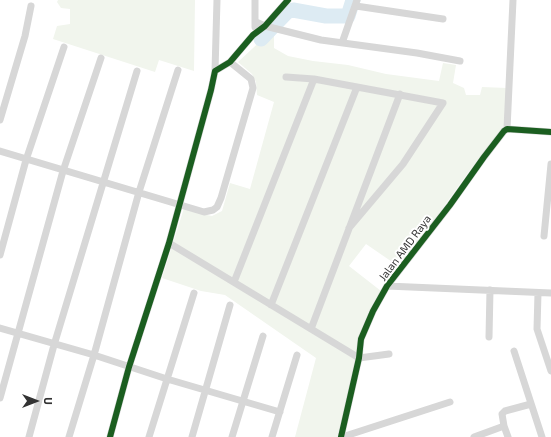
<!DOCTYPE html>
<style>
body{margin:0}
#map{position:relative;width:551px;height:437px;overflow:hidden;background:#fff;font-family:"Exo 2",sans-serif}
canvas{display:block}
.north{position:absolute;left:16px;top:381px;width:40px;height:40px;-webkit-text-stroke:3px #fff;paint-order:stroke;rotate:90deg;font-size:11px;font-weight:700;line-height:16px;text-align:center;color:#333}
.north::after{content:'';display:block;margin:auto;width:14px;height:18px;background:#333;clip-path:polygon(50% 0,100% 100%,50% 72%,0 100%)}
</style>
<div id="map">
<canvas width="551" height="437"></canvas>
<div class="north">U</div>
</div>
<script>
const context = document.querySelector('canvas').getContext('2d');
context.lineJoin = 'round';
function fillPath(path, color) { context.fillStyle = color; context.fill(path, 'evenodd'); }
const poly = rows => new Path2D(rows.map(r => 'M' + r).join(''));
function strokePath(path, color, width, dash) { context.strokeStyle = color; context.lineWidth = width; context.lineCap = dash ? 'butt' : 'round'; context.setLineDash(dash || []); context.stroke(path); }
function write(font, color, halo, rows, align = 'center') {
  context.font = font + ' "Exo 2",sans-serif'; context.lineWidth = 4; context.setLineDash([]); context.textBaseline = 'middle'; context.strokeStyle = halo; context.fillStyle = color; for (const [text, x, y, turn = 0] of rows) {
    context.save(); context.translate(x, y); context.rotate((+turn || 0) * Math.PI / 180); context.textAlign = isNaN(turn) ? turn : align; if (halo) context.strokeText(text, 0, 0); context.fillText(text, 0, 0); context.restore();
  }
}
fillPath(poly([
 [58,0,195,0,194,71,159,60,155,72,53,39,57,26,70,24,70,9,61,8,57,2],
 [267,35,274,35,274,48,288,56,313,61,348,65,386,74,439,81,443,63,456,65,453,83,464,88,466,95,480,95,482,87,507,88,504,126,470,170,427,230,398,266,366,244,349,266,381,291,373,303,362,327,345,411,337,437,295,437,316,358,225,295,201,291,162,278,184,208,202,214,212,216,222,211,230,183,250,189,274,102,257,95,256,82,252,74,238,62]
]), '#f1f5ed');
strokePath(poly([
 [261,39,287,12,293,10,326,16,348,16,353,0]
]), '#ddebf3', 15);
strokePath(poly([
 [255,0,255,27],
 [356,6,443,19],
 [256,22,265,26,321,40,417,53,460,61],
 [342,43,357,0],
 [215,71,217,0],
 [286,77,314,79,443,103,403,164,349,228],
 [0,120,25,36,31,6],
 [507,129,513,0],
 [0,151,204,212,213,210,217,207,221,198,253,88,251,79,230,62],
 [544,236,551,164],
 [169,243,359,358,389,354],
 [0,255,26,160,64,47],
 [234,282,314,79],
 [387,286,551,293],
 [538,293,537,329,551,371],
 [271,305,357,87],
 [0,328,94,355,167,379,280,412],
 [311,329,400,94],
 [489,337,490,290],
 [514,351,542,437],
 [0,398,63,171,101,58],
 [29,437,54,345,137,71],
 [69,437,94,355,139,192,178,70],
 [110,437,129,367,169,243,211,90,215,71,230,62,253,35,265,26,288,0],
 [149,437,194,293],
 [192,437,230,305],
 [232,437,263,336],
 [272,437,297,355],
 [341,437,359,358,361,339,373,311,387,286,450,205,484,157,504,131,507,129,551,132],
 [342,437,450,402],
 [474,437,504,426],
 [508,437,504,426,502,414,505,411,531,404]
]), '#d7d7d7', 7);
strokePath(poly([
 [110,437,129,367,169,243,211,90,215,71,230,62,253,35,265,26,288,0],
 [341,437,359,358,361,339,373,311,387,286,450,205,484,157,504,131,507,129,551,132]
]), '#1b5e20', 6);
write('11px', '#333', '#fff', [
 ["Jalan AMD Raya",405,248,-53]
]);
</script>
